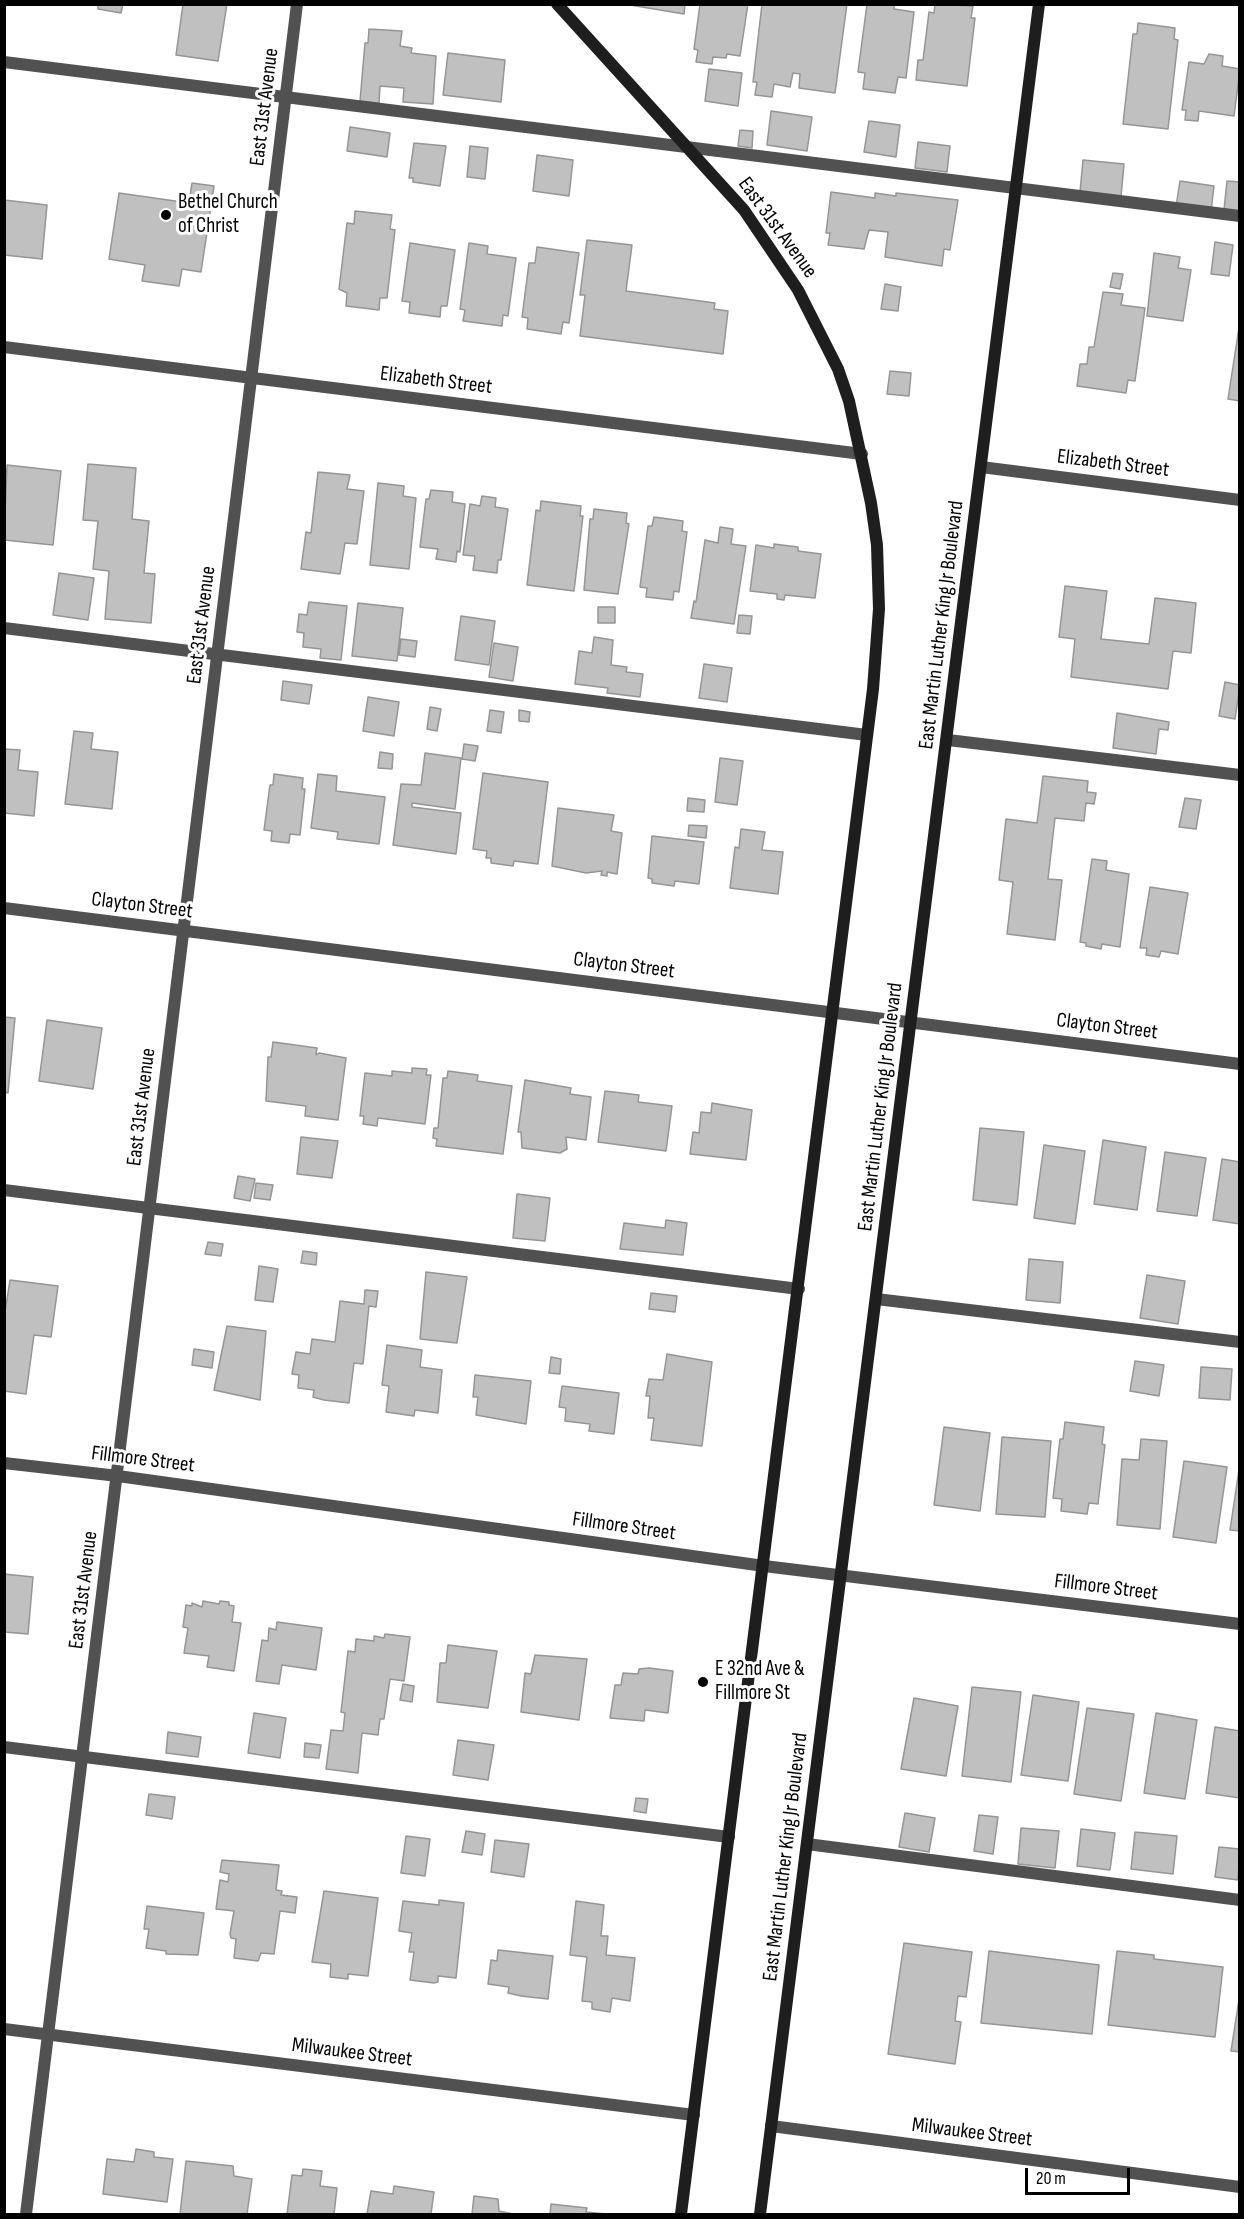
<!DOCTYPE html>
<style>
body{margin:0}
#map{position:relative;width:1244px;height:2219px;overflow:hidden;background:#fff;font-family:"Sofia Sans Condensed",sans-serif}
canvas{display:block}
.frame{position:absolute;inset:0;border:6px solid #000;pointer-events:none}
.scale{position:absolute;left:1025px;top:2168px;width:105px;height:27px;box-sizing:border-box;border:3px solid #000;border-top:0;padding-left:8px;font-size:18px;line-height:21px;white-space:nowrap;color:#000;-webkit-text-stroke:4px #fff;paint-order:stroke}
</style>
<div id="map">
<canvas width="1244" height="2219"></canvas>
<div class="frame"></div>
<div class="scale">20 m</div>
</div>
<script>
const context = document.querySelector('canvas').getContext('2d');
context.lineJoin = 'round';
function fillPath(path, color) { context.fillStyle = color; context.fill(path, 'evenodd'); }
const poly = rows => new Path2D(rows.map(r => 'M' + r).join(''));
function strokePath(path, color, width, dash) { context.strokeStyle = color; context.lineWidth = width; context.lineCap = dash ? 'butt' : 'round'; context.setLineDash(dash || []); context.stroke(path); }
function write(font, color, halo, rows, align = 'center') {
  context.font = font + ' "Sofia Sans Condensed",sans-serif'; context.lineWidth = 6; context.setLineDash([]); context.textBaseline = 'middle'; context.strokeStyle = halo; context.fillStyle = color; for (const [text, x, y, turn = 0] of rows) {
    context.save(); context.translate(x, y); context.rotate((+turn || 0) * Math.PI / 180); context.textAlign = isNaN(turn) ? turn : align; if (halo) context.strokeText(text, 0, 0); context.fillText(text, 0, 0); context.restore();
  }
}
const building = poly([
 [98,4,123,4,121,13,98,9,98,4],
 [183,4,227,4,218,61,176,55,183,4],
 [624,4,685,4,684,14,624,4],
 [700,4,748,4,740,56,727,54,726,58,713,57,712,64,696,62,698,50,694,49,700,4],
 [762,4,847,4,835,93,799,88,800,74,793,73,790,87,774,84,772,97,755,95,757,82,753,82,762,4],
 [867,4,894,4,894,9,914,12,906,78,898,77,895,93,863,89,865,73,858,72,867,4],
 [935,4,973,6,971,18,975,18,967,86,916,80,918,60,923,60,929,12,934,13,935,4],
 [1138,23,1175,28,1174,39,1178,40,1168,129,1123,124,1133,34,1137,34,1138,23],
 [369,29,402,31,400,46,412,48,411,53,436,56,433,104,403,102,404,88,380,86,379,103,360,101,365,43,368,43,369,29],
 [448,53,505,60,501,102,443,95,448,53],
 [1209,54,1223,56,1222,66,1240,69,1234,116,1199,111,1198,121,1185,120,1186,110,1182,110,1189,62,1204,64,1209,54],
 [709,69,742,73,738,106,705,101,709,69],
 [771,111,812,117,807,151,767,145,771,111],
 [869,121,900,125,896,157,864,152,869,121],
 [350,127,390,133,387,157,347,151,350,127],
 [740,130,753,131,752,148,738,146,740,130],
 [918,142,950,146,947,172,915,168,918,142],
 [414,143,446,146,440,186,413,182,413,178,409,178,414,143],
 [470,146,488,148,485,179,467,177,470,146],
 [537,155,573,160,569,196,533,191,537,155],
 [1083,160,1124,164,1121,197,1080,192,1083,160],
 [1180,181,1214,186,1211,212,1176,207,1180,181],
 [1227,181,1240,182,1240,212,1224,210,1227,181],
 [192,183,214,186,201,272,182,269,179,286,142,281,145,265,109,259,119,193,189,203,192,183],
 [831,192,875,198,875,193,896,196,896,193,958,200,950,250,944,249,942,266,885,257,888,232,869,230,864,249,828,245,830,233,826,233,831,192],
 [4,200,47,205,42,259,4,255,4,200],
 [355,211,392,215,390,229,395,230,387,298,380,298,379,310,346,306,347,293,339,289,347,223,354,224,355,211],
 [587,240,632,245,626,291,715,303,714,309,728,311,723,354,580,336,585,295,580,295,587,240],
 [1215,242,1233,245,1229,276,1211,274,1215,242],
 [410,243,455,250,447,306,441,306,440,317,409,313,410,302,402,301,410,243],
 [469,243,488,246,487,254,516,258,508,316,503,315,502,326,463,321,465,310,460,309,469,243],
 [537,247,579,253,569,323,563,322,561,334,527,329,528,318,522,317,529,263,535,263,537,247],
 [1154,253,1180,257,1178,268,1191,270,1183,321,1147,316,1154,253],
 [1113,273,1123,274,1120,289,1110,287,1113,273],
 [885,284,901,287,898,311,881,309,885,284],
 [1103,292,1123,294,1121,305,1145,308,1135,381,1128,380,1126,393,1077,386,1080,364,1087,364,1089,347,1094,347,1103,292],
 [1240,321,1240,401,1228,399,1240,321],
 [890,371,911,373,909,396,887,394,890,371],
 [88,464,136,468,132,519,149,521,144,573,155,574,151,623,105,619,109,571,93,569,98,521,83,520,88,464],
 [7,465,61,471,53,545,4,540,7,465],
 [318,472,350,475,347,489,364,491,357,544,345,543,340,574,301,569,306,532,311,533,318,472],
 [378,483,404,486,403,496,416,498,409,569,370,565,378,483],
 [431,490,453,492,452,502,465,504,460,552,457,551,456,562,436,559,438,549,420,547,426,499,429,499,431,490],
 [482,496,496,498,495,507,508,509,501,560,498,560,497,573,473,570,475,556,463,555,470,504,480,506,482,496],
 [541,501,581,506,580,516,583,516,574,591,527,585,536,510,540,511,541,501],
 [594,509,627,513,626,523,629,524,618,594,584,590,590,519,593,519,594,509],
 [654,517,683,521,682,531,687,532,679,592,674,591,673,600,646,597,647,588,640,587,648,526,652,526,654,517],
 [720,527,733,529,731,544,746,546,734,624,691,618,694,601,696,602,705,540,718,543,720,527],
 [774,544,798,547,798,551,821,554,815,598,785,595,784,600,777,599,777,594,750,591,756,545,774,548,774,544],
 [59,573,94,578,88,620,53,615,59,573],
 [1065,586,1107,591,1101,639,1149,644,1155,598,1196,603,1191,653,1173,651,1168,689,1071,677,1075,639,1059,637,1065,586],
 [309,602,347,606,341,660,320,658,321,649,303,647,304,633,297,632,299,614,307,615,309,602],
 [358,603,403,608,397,661,352,656,358,603],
 [598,607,615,607,615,623,598,623,598,607],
 [739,615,752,616,750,634,737,633,739,615],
 [461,616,495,621,489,665,455,660,461,616],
 [594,637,613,640,611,665,627,667,626,672,643,674,640,697,607,693,608,688,575,684,579,651,592,653,594,637],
 [401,639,417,641,415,657,399,655,401,639],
 [494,643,518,647,513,681,489,677,494,643],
 [704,664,732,668,727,702,699,698,704,664],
 [283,681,312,685,309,704,281,700,283,681],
 [1225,682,1240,685,1235,719,1219,716,1225,682],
 [368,697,399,702,394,736,363,731,368,697],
 [430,707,441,709,437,731,427,729,430,707],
 [490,710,504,712,501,733,487,731,490,710],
 [519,710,530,712,529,722,519,721,519,710],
 [1117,713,1169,722,1168,730,1159,729,1156,754,1113,748,1117,713],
 [74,731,93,733,91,749,118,752,112,809,65,804,74,731],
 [464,744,478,746,475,761,462,759,464,744],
 [4,749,20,750,18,770,38,772,34,816,4,813,4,749],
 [380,752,393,754,392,769,378,768,380,752],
 [425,753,461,758,455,809,412,803,412,807,461,813,456,854,393,845,401,784,421,785,425,753],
 [720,758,743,761,737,805,715,802,720,758],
 [483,773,548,782,538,864,514,861,513,866,491,863,491,858,486,858,487,851,473,849,483,773],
 [274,774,303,778,302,789,305,789,300,835,290,834,289,843,271,841,272,831,264,830,270,785,273,785,274,774],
 [318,774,337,776,336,791,385,797,379,844,337,839,338,832,311,828,318,774],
 [1043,776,1088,781,1087,792,1096,793,1094,804,1086,803,1084,821,1055,818,1048,879,1062,880,1055,940,1007,934,1013,882,999,880,1006,819,1037,823,1043,776],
 [688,798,705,800,704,812,687,811,688,798],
 [1185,798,1201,800,1196,829,1179,827,1185,798],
 [558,808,614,815,611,831,622,833,617,874,607,872,607,876,601,875,602,871,586,873,552,866,558,808],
 [689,825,707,826,706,838,688,836,689,825],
 [741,829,765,832,762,850,783,852,778,894,730,888,735,847,739,848,741,829],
 [652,836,704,842,699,884,675,881,674,886,652,883,652,879,648,878,652,836],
 [1092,859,1107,861,1106,870,1129,874,1120,947,1102,944,1101,949,1086,946,1086,943,1080,942,1092,859],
 [1150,887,1188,893,1178,954,1161,951,1159,957,1146,955,1147,948,1140,948,1150,887],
 [4,1017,15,1018,8,1093,4,1092,4,1017],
 [47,1020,102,1028,93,1089,39,1081,47,1020],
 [273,1042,317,1048,316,1055,319,1053,346,1058,338,1120,305,1116,306,1106,266,1101,268,1057,271,1057,273,1042],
 [412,1068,427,1069,426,1075,431,1075,425,1124,378,1118,377,1126,363,1124,364,1116,360,1116,365,1073,392,1076,392,1071,412,1073,412,1068],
 [448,1071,478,1075,477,1081,512,1086,503,1154,436,1146,437,1139,433,1138,434,1128,438,1128,443,1078,447,1078,448,1071],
 [525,1080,571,1088,570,1094,591,1097,586,1140,566,1137,567,1149,560,1153,522,1148,521,1132,518,1132,525,1080],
 [605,1091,639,1095,638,1102,672,1106,666,1151,598,1142,605,1091],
 [712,1103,752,1110,746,1160,690,1154,693,1132,699,1133,701,1112,711,1113,712,1103],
 [980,1128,1024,1132,1017,1205,973,1200,980,1128],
 [301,1137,338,1141,332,1178,297,1174,301,1137],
 [1103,1140,1146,1147,1137,1210,1094,1204,1103,1140],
 [1044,1145,1085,1151,1075,1224,1034,1218,1044,1145],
 [1165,1152,1206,1158,1197,1216,1157,1211,1165,1152],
 [1222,1159,1240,1162,1240,1224,1213,1220,1222,1159],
 [238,1176,255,1179,250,1201,234,1198,238,1176],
 [256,1183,273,1185,270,1200,254,1198,256,1183],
 [517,1194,550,1198,545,1241,513,1238,517,1194],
 [666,1220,687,1223,683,1255,620,1249,624,1223,665,1228,666,1220],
 [208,1242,223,1244,221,1256,205,1254,208,1242],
 [303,1251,317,1253,316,1265,301,1263,303,1251],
 [1029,1259,1063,1262,1060,1303,1026,1300,1029,1259],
 [259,1266,278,1269,273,1302,255,1300,259,1266],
 [426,1272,467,1277,457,1343,420,1339,426,1272],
 [1147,1275,1185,1281,1178,1324,1140,1318,1147,1275],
 [10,1280,58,1286,51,1337,34,1335,26,1394,4,1391,4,1318,10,1280],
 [365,1290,378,1291,376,1307,369,1306,363,1364,354,1363,349,1403,324,1400,313,1397,314,1390,298,1388,299,1375,292,1374,296,1352,310,1354,312,1339,335,1342,340,1301,364,1304,365,1290],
 [651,1293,677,1296,675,1312,649,1309,651,1293],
 [227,1326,266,1331,260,1400,214,1390,227,1326],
 [387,1345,422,1350,420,1367,442,1370,438,1413,415,1410,414,1416,386,1412,389,1386,382,1385,387,1345],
 [194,1349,214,1352,212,1368,192,1365,194,1349],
 [667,1354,712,1362,702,1446,651,1440,654,1418,648,1418,650,1396,646,1396,649,1379,663,1380,667,1354],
 [551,1357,561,1359,560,1374,549,1373,551,1357],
 [1135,1361,1164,1365,1159,1396,1130,1391,1135,1361],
 [1201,1367,1232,1369,1230,1400,1199,1398,1201,1367],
 [475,1375,531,1381,526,1424,476,1415,478,1397,473,1397,475,1375],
 [562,1386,619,1393,614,1434,589,1431,590,1424,565,1421,566,1408,559,1407,562,1386],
 [1065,1422,1104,1427,1102,1444,1105,1445,1098,1504,1089,1503,1087,1514,1061,1511,1062,1499,1053,1498,1060,1439,1063,1439,1065,1422],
 [944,1427,990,1433,980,1511,934,1505,944,1427],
 [1002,1437,1051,1441,1045,1517,996,1514,1002,1437],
 [1141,1439,1167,1441,1160,1529,1117,1525,1122,1459,1139,1460,1141,1439],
 [1184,1461,1227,1467,1216,1543,1173,1537,1184,1461],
 [1240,1463,1240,1531,1230,1530,1240,1463],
 [4,1574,33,1577,28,1634,4,1632,4,1574],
 [203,1601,219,1604,220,1601,229,1602,229,1605,234,1606,232,1622,241,1623,234,1671,207,1667,209,1656,184,1653,188,1628,183,1627,186,1605,192,1606,192,1603,202,1607,203,1601],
 [277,1622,322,1628,316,1670,282,1665,279,1684,256,1681,262,1640,268,1641,269,1628,276,1630,277,1622],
 [385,1634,410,1637,404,1681,390,1679,384,1719,380,1719,378,1735,362,1733,358,1773,326,1769,331,1730,343,1731,345,1713,341,1712,348,1651,355,1652,356,1639,374,1641,374,1636,384,1638,385,1634],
 [448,1645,497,1651,488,1708,437,1702,440,1663,446,1663,448,1645],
 [535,1655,587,1659,579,1720,521,1712,525,1673,531,1674,535,1655],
 [649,1668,673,1671,668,1713,645,1710,644,1721,610,1718,615,1685,621,1685,623,1673,638,1674,639,1669,649,1668],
 [403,1684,414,1686,412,1702,400,1700,403,1684],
 [972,1687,1021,1692,1011,1782,962,1776,972,1687],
 [1033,1695,1079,1702,1068,1781,1021,1775,1033,1695],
 [914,1698,958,1706,946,1776,901,1769,914,1698],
 [1087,1708,1134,1714,1121,1801,1074,1794,1087,1708],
 [254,1713,286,1718,280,1758,248,1753,254,1713],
 [1156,1713,1197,1720,1185,1799,1144,1793,1156,1713],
 [1215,1727,1240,1731,1240,1798,1206,1793,1215,1727],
 [168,1732,201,1737,198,1757,166,1753,168,1732],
 [458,1740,494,1745,488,1780,453,1775,458,1740],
 [305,1743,321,1745,319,1758,304,1757,305,1743],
 [149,1794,175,1797,172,1819,146,1815,149,1794],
 [636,1798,648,1799,646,1813,634,1811,636,1798],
 [905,1813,935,1818,929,1852,899,1847,905,1813],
 [979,1815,998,1817,993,1854,974,1851,979,1815],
 [1021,1828,1059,1831,1055,1868,1018,1864,1021,1828],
 [1081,1829,1115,1833,1110,1870,1077,1866,1081,1829],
 [466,1831,485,1834,482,1855,462,1852,466,1831],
 [1135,1832,1177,1836,1173,1874,1131,1869,1135,1832],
 [406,1836,430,1839,425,1876,401,1873,406,1836],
 [495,1840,529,1844,524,1877,491,1872,495,1840],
 [1219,1847,1240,1849,1238,1880,1215,1877,1219,1847],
 [222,1860,279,1865,276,1890,282,1891,281,1895,297,1897,295,1913,280,1911,274,1954,261,1953,258,1961,234,1958,236,1939,231,1938,230,1934,234,1911,216,1909,220,1880,228,1882,229,1874,220,1872,222,1860],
 [324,1891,378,1898,368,1976,348,1974,348,1979,330,1977,331,1964,312,1962,324,1891],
 [439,1900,464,1903,456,1978,438,1976,438,1982,434,1983,410,1980,414,1952,409,1952,412,1933,399,1931,403,1901,439,1905,439,1900],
 [576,1901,604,1905,601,1936,608,1936,606,1955,635,1958,630,2001,612,1998,610,2012,592,2009,592,2002,582,2001,587,1957,570,1955,576,1901],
 [147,1906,204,1913,198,1955,166,1954,166,1951,146,1948,149,1929,144,1929,147,1906],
 [904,1943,972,1952,966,1997,958,1996,955,2021,961,2022,955,2064,888,2054,904,1943],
 [498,1950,553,1956,548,1999,521,1996,508,1993,509,1987,488,1984,491,1960,497,1961,498,1950],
 [989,1951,1099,1965,1092,2034,981,2023,989,1951],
 [1117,1951,1154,1955,1154,1959,1223,1967,1215,2037,1108,2025,1117,1951],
 [1240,1993,1240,2052,1231,2051,1240,1993],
 [136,2149,154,2152,154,2157,173,2159,167,2202,103,2194,107,2159,134,2162,136,2149],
 [186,2161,233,2166,234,2176,252,2179,247,2214,180,2214,186,2161],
 [303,2169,322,2171,320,2186,337,2188,334,2214,287,2214,292,2175,302,2176,303,2169],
 [394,2186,434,2192,431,2214,367,2214,371,2191,393,2194,394,2186],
 [474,2196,498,2199,499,2211,513,2214,472,2214,474,2196],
 [551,2204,587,2208,586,2212,606,2214,550,2214,551,2204]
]);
fillPath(building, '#c0c0c0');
strokePath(building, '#959595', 1.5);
strokePath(poly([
 [4,62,1240,216],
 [4,628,867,735],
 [948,740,1240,775],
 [4,1190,799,1289],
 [876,1299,1240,1342],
 [4,1747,729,1837],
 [807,1844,1240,1900]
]), '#515151', 12);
strokePath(poly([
 [4,347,862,454],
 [981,467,1240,500],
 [4,908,1240,1064],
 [4,1463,118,1476,764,1566,1240,1624],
 [4,2029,694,2115],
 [771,2126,1240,2187],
 [26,2214,297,4]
]), '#515151', 12);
strokePath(poly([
 [557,4,744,210,798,290,838,369,849,401,871,503,877,545,879,609,873,689,681,2214],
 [760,2214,1039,4]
]), '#1e1e1e', 12);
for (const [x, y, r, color] of [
 [166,215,6,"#000"],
 [703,1682,6,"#000"]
]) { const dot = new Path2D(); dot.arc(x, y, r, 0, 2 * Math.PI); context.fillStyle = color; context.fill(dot); strokePath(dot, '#fff', 2); }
write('21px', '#000', '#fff', [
 ["East 31st Avenue",265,107,-83],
 ["East 31st Avenue",777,228,54],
 ["Elizabeth Street",436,381,7],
 ["Elizabeth Street",1113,464,7],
 ["East 31st Avenue",202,625,-83],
 ["East Martin Luther King Jr Boulevard",942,625,-83],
 ["Clayton Street",142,906,7],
 ["Clayton Street",624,966,7],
 ["Clayton Street",1107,1027,7],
 ["East 31st Avenue",142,1107,-83],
 ["East Martin Luther King Jr Boulevard",881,1107,-83],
 ["Fillmore Street",143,1460,7],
 ["Fillmore Street",624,1527,8],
 ["Fillmore Street",1106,1588,7],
 ["East 31st Avenue",84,1590,-83],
 ["East Martin Luther King Jr Boulevard",786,1857,-83],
 ["Milwaukee Street",352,2053,7],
 ["Milwaukee Street",972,2133,7]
]);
write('21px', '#000', '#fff', [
 ["Bethel Church",178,203],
 ["of Christ",178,227],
 ["E 32nd Ave &",715,1670],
 ["Fillmore St",715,1694]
], 'left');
</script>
